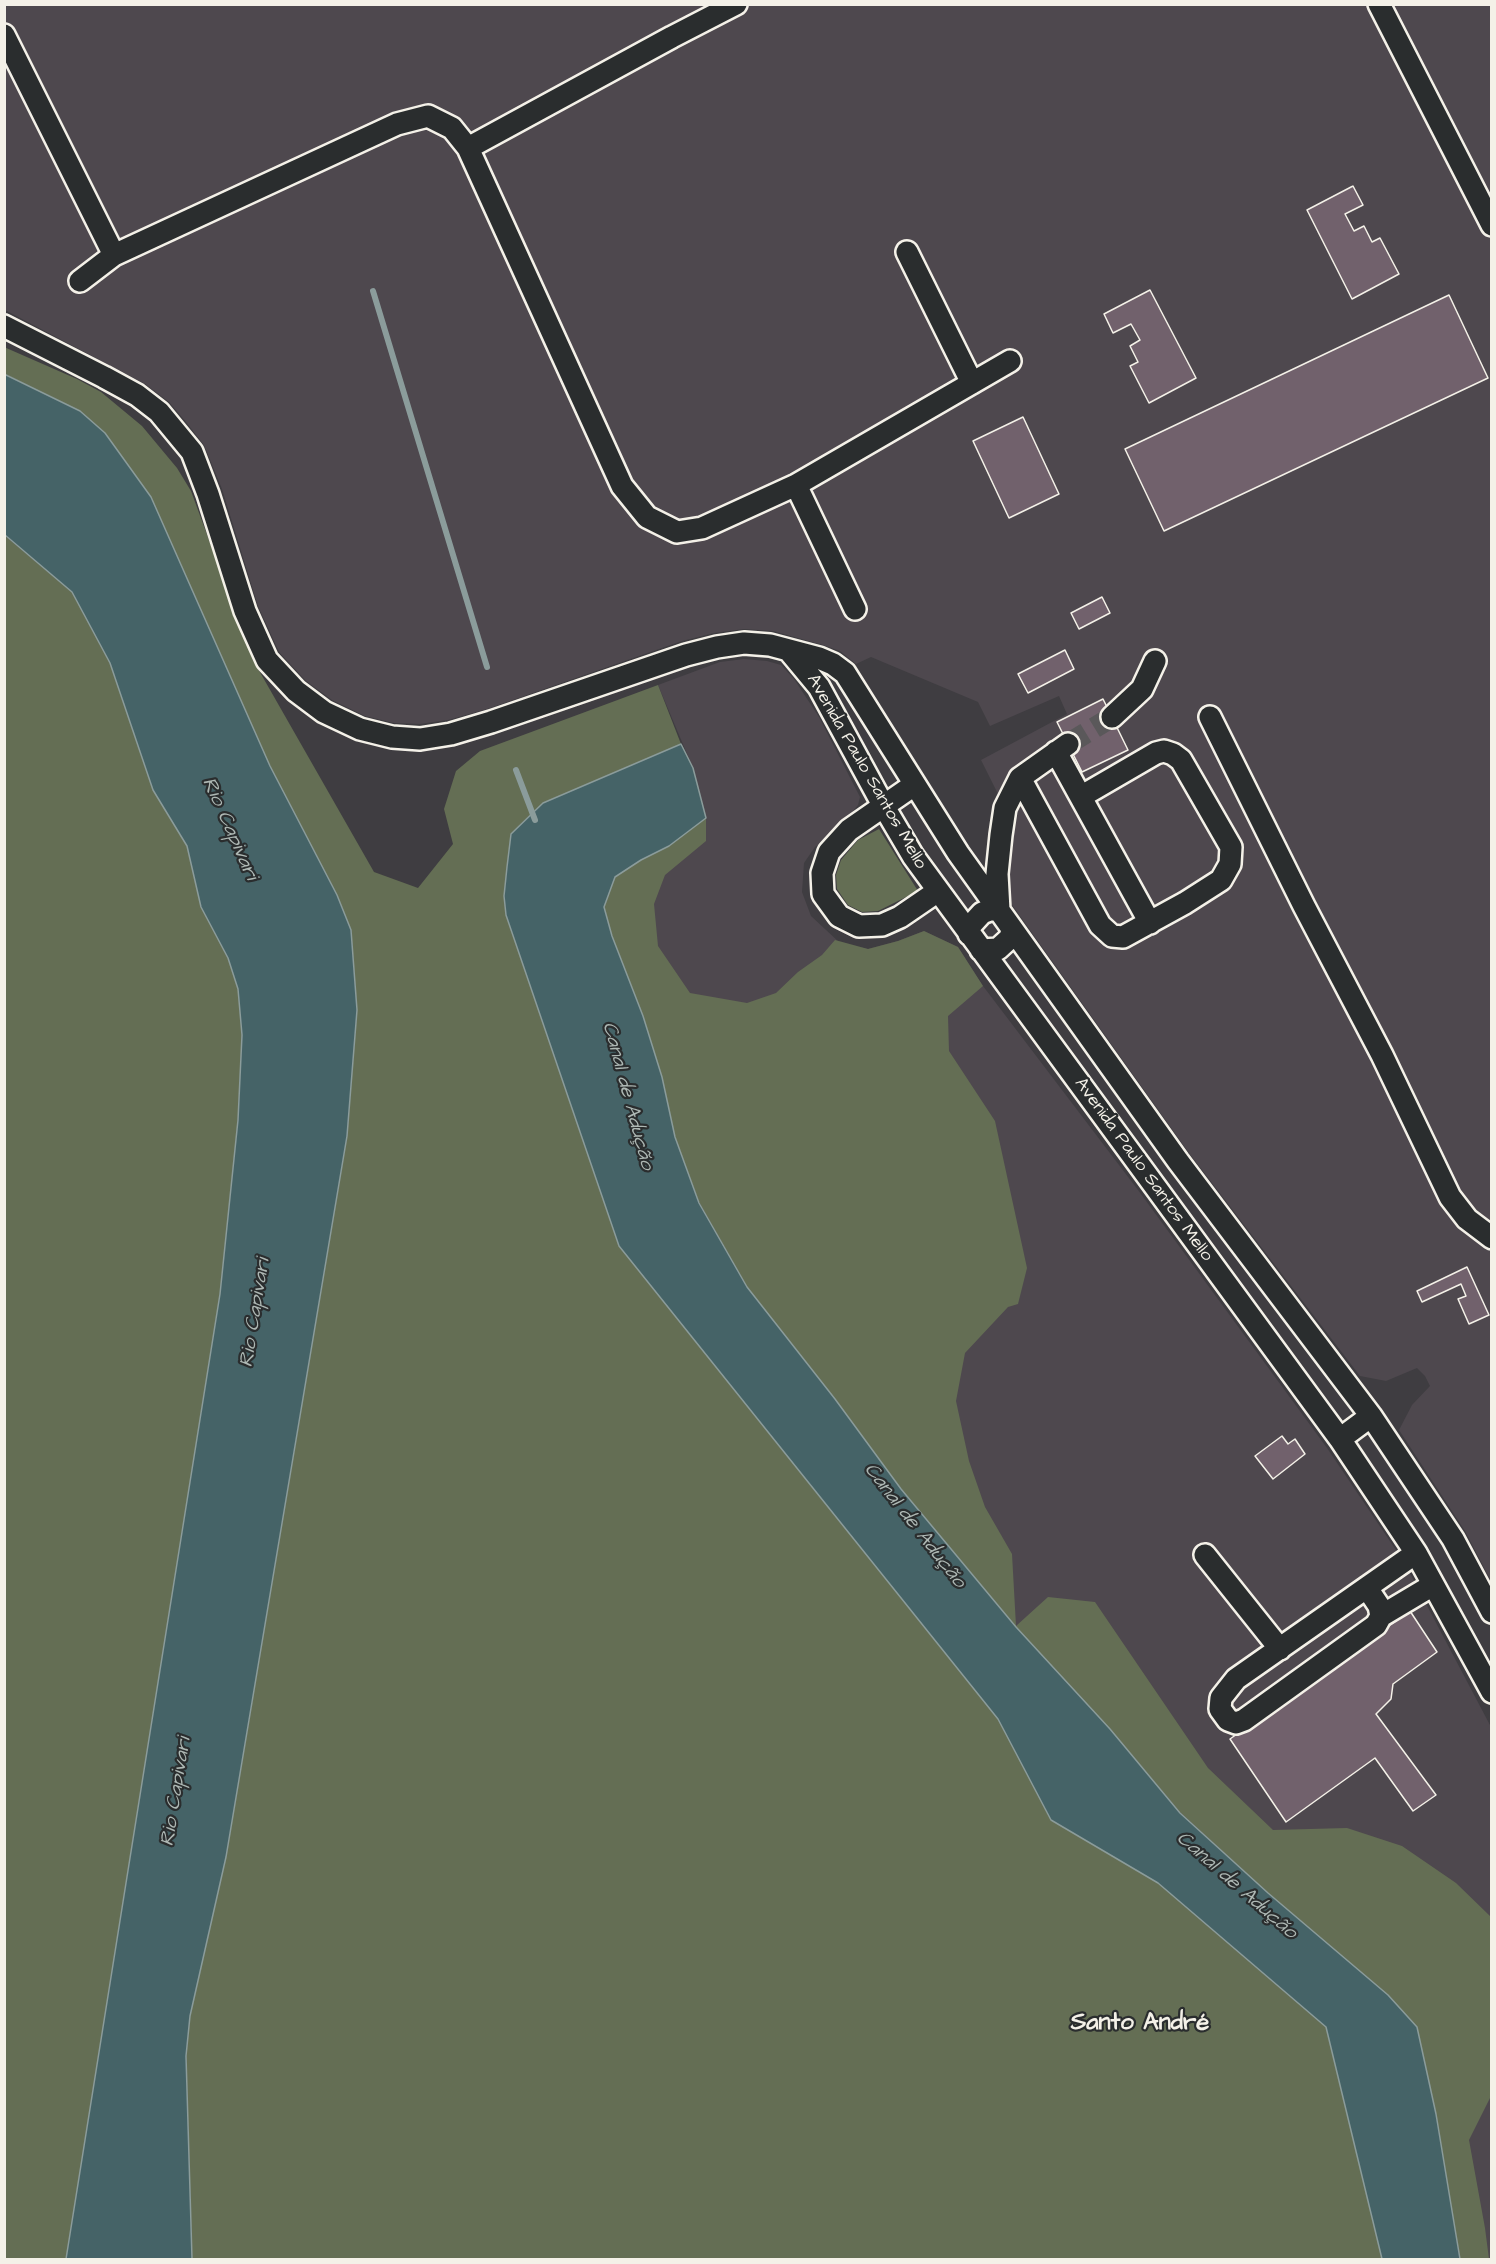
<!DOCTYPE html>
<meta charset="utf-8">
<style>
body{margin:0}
#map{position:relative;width:1496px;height:2264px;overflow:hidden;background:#3f3d41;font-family:"Architects Daughter",sans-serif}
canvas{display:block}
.frame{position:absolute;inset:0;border:6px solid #f4f1e8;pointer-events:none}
</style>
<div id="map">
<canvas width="1496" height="2264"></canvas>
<div class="frame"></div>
</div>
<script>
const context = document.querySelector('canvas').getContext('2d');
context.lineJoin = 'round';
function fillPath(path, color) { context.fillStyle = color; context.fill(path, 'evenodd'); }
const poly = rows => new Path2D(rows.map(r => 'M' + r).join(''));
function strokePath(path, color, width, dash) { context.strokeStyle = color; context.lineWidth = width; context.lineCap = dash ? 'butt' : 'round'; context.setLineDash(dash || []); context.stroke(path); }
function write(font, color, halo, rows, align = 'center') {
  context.font = font + ' "Architects Daughter",sans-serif'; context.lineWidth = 4.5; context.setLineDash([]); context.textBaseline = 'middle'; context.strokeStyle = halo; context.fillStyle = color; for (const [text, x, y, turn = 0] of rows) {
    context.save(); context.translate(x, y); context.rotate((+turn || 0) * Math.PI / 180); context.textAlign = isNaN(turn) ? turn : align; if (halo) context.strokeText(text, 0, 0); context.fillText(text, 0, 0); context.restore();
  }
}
fillPath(poly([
 [4,5,1491,5,1491,1581,1465,1531,1399,1430,1412,1405,1430,1386,1425,1376,1417,1368,1386,1381,1360,1376,1189,1153,1010,902,1007,866,1018,813,1005,808,981,760,1067,714,1059,696,990,726,978,702,871,657,856,664,840,651,823,645,773,631,744,629,714,633,682,641,487,709,448,720,420,724,394,723,365,716,332,700,306,681,279,652,258,606,222,489,204,445,186,422,169,402,145,384,5,310],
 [744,659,767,661,781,665,794,679,819,717,860,797,858,805,838,830,815,847,804,863,802,892,811,916,840,943,868,949,898,941,924,931,958,947,983,986,1138,1190,1327,1448,1404,1562,1491,1727,1491,2259,1460,2259,1436,2114,1016,1627,615,877,693,768,658,685,720,662]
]), '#4e484e');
fillPath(poly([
 [4,347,77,379,101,392,142,426,177,468,191,491,253,660,374,872,418,888,453,844,444,809,456,771,480,751,658,685,681,744,543,803,511,834,504,895,506,915,619,1246,998,1719,1051,1820,1158,1883,1326,2027,1382,2259,192,2259,186,2056,190,2016,226,1857,347,1136,357,1010,351,930,337,895,270,766,105,433,80,411,5,374],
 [4,535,72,592,110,663,153,790,187,846,201,906,228,958,238,989,242,1035,238,1120,220,1294,66,2260,4,2259],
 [706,818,706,841,665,875,654,904,658,946,690,993,747,1003,776,993,798,972,822,955,835,940,868,949,898,941,924,931,958,947,983,986,948,1016,949,1051,995,1121,1027,1268,1018,1304,1008,1307,965,1353,956,1401,969,1461,985,1507,1012,1554,1016,1626,1048,1597,1095,1602,1208,1768,1273,1830,1347,1828,1402,1846,1456,1883,1491,1917,1491,2096,1469,2140,1485,2228,1489,2259,1460,2259,1436,2114,1417,2027,1388,1995,1268,1893,1180,1812,1110,1729,1016,1627,901,1489,835,1399,747,1287,699,1202,675,1137,662,1077,643,1016,612,936,604,907,615,877,641,860,669,846],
 [879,829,918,891,878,911,862,912,848,905,837,889,836,875,841,860,858,840]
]), '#646e54');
const water = poly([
 [4,374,80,411,105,433,151,497,270,766,337,895,351,930,357,1010,347,1136,226,1857,190,2016,186,2056,192,2259,66,2259,220,1294,238,1120,242,1035,238,989,228,958,201,907,187,846,153,790,110,663,72,592,5,535,4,374],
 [681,744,693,768,706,818,669,846,641,860,615,877,604,907,612,936,643,1016,662,1077,675,1137,699,1203,747,1287,835,1399,901,1489,1016,1627,1110,1729,1180,1813,1268,1893,1388,1995,1417,2027,1436,2114,1460,2259,1382,2259,1326,2027,1158,1883,1051,1820,998,1719,619,1246,506,915,504,896,507,867,511,834,543,803,681,744]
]);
fillPath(water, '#456367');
strokePath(water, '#8b9c9b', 1.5);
strokePath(poly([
 [373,291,487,667],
 [516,770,535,820]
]), '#8b9c9b', 6);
const building = poly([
 [1353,186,1363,205,1345,214,1354,231,1364,226,1372,242,1380,238,1399,274,1352,299,1307,210,1353,186],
 [1150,290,1196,378,1149,403,1130,366,1138,362,1130,346,1140,340,1131,324,1113,333,1104,314,1150,290],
 [1449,295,1488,378,1164,531,1125,449,1449,295],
 [1023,417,1059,494,1009,518,973,441,1023,417],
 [1102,597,1110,613,1079,629,1071,613,1102,597],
 [1065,650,1074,669,1028,693,1018,674,1065,650],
 [1103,699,1128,750,1082,772,1057,722,1103,699],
 [1467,1267,1489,1315,1469,1324,1458,1299,1466,1296,1461,1284,1422,1302,1417,1291,1467,1267],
 [1282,1436,1288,1444,1295,1439,1305,1454,1273,1479,1255,1456,1282,1436],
 [1410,1611,1437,1652,1393,1684,1391,1699,1376,1714,1436,1795,1413,1811,1375,1758,1286,1822,1230,1739,1410,1611]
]);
fillPath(building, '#71616c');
strokePath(building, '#f4f1e8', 1.5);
strokePath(poly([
 [1068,744,1112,717]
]), '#5a585a', 21, [21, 10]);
const minor = poly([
 [1379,4,1492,225],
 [4,35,114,255],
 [468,148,672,37,736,4],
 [907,252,972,383],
 [80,281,114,255,397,124,428,116,452,128,468,148,622,486,647,517,677,532,702,528,796,485,1010,361],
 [4,326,104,377,137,395,159,412,192,452,208,494,245,611,267,660,296,691,324,712,360,729,392,737,420,739,451,734,491,722,686,655,717,647,744,643,770,645,819,658,833,664,845,673,958,853,1178,1161,1371,1416,1453,1539,1492,1612],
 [796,485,855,609],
 [790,652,819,687,883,805,913,856,1340,1439,1416,1553,1492,1692],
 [1112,717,1142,689,1155,661],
 [1210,717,1304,906,1382,1055,1450,1197,1467,1219,1492,1238],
 [1056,752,1150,923],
 [1020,778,1100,925,1112,936,1123,937,1185,903,1221,880,1230,864,1231,847,1181,760,1173,754,1164,751,1156,753,1082,796],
 [914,785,849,830,829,852,822,873,823,894,839,916,859,926,882,925,900,917,938,891],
 [969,934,971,925,982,913,990,910,999,910,997,874,1001,835,1005,808,1020,778,1068,744],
 [981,950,998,949,1010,938,1012,930],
 [1340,1439,1371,1416],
 [1205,1555,1280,1649],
 [1367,1588,1379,1606,1381,1616,1376,1625,1244,1720,1236,1723,1228,1720,1220,1709,1221,1698,1236,1679,1416,1553],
 [1381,1616,1433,1585]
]);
strokePath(minor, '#f4f1e8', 26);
strokePath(minor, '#2a2d2e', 21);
write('18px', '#f4f1e8', '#2a2d2e', [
 ["Avenida Paulo Santos Mello",866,772,60],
 ["Avenida Paulo Santos Mello",1143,1170,54]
]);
write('italic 20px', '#aeb8b4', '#2a2d2e', [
 ["Rio Capivari",229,829,66],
 ["Canal de Adução",627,1096,75],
 ["Rio Capivari",256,1313,-81],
 ["Canal de Adução",914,1526,52],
 ["Rio Capivari",177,1792,-81],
 ["Canal de Adução",1236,1886,41]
]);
write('bold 24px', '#f4f1e8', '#2a2d2e', [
 ["Santo André",1140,2024]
]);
</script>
